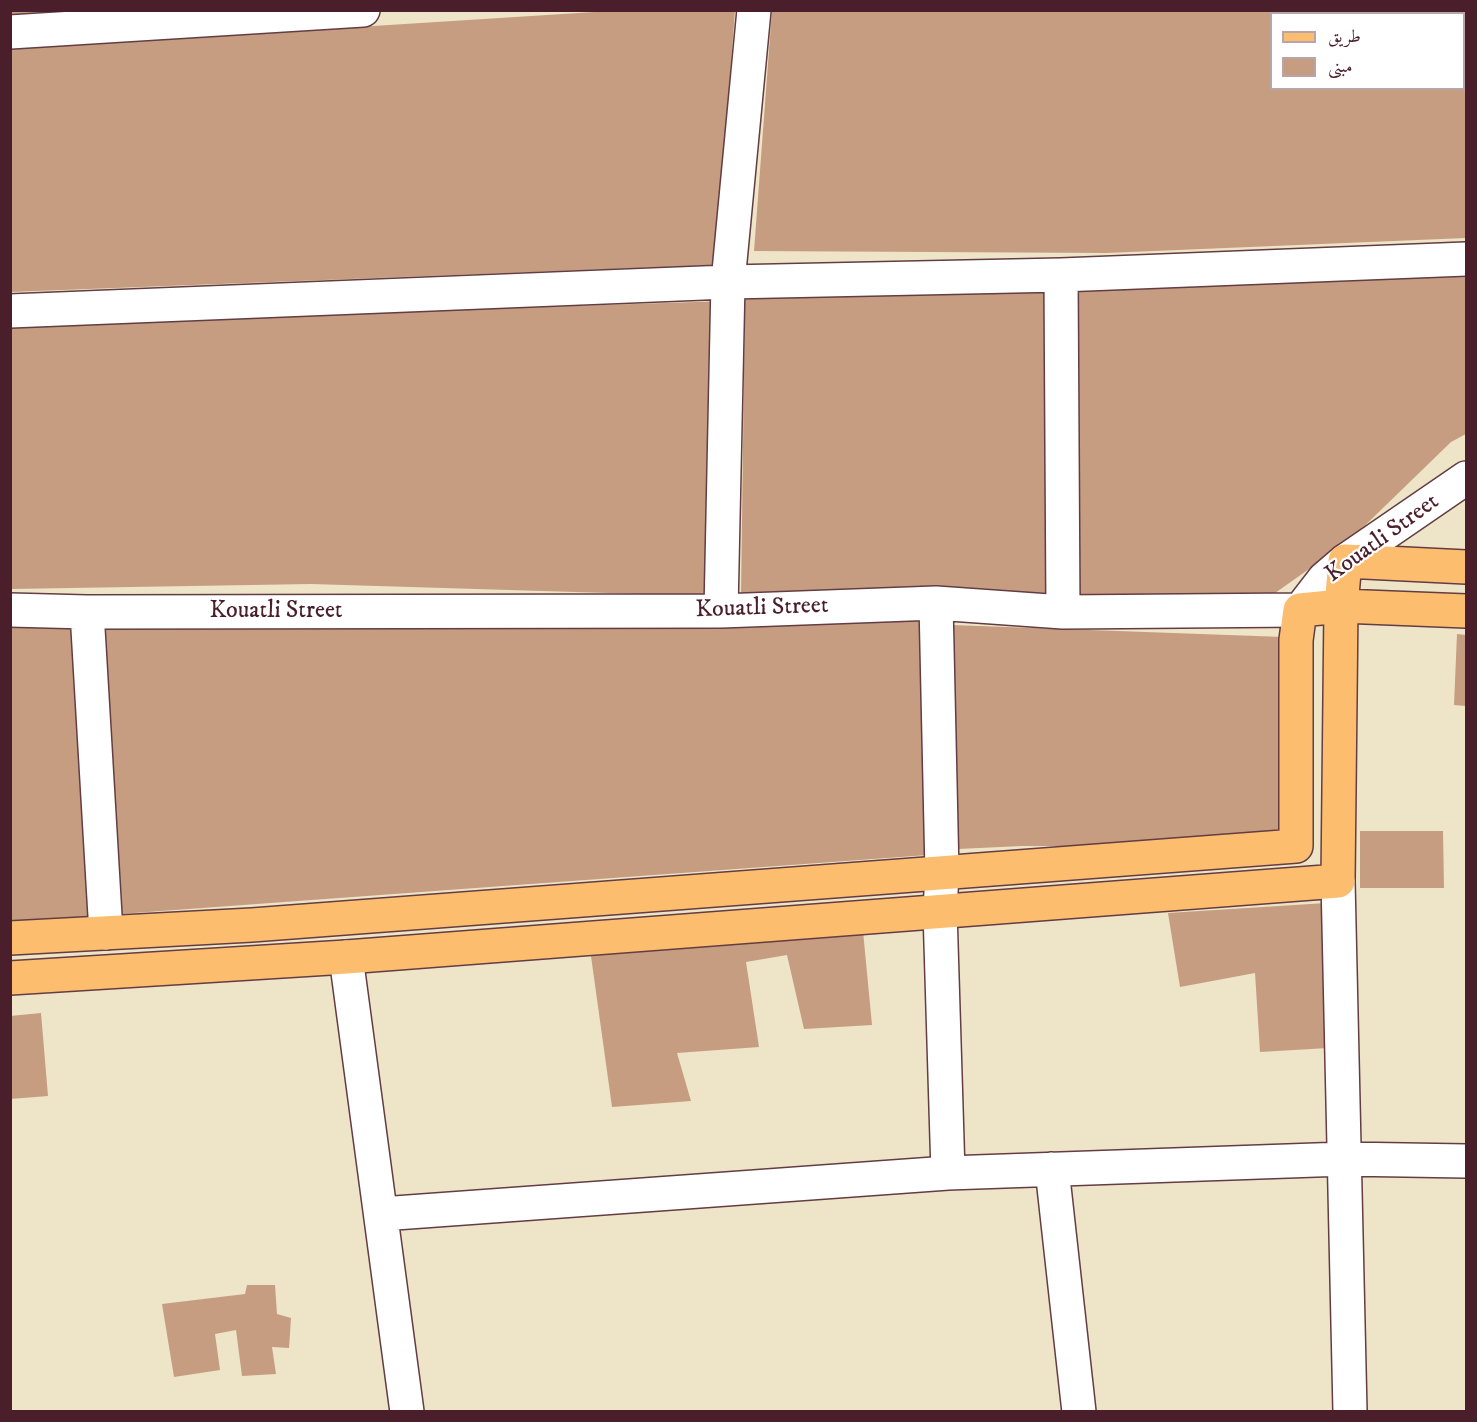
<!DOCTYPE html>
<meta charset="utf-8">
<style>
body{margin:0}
#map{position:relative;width:1477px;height:1422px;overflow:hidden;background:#eee4c8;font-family:"IM FELL DW Pica",Amiri,serif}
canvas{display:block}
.frame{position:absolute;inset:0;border:12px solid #4a1f2b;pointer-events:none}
.legend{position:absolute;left:1270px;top:12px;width:195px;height:78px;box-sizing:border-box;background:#fff;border:2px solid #b7a5aa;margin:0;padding:8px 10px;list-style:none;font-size:18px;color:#4a1f2b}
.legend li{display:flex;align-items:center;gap:12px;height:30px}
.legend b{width:30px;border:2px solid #b7a5aa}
</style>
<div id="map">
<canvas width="1477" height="1422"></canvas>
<div class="frame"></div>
<ul class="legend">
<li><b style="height:8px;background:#fcbd6f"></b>طريق</li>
<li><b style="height:16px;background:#c69d80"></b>مبنى</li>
</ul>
</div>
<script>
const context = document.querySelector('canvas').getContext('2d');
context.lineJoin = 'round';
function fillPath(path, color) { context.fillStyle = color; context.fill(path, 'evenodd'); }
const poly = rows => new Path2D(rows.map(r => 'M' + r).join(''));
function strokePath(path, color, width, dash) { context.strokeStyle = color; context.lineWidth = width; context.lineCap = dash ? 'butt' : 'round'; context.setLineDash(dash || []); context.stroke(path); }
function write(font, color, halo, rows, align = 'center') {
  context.font = font + ' "IM FELL DW Pica",serif'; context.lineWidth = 4.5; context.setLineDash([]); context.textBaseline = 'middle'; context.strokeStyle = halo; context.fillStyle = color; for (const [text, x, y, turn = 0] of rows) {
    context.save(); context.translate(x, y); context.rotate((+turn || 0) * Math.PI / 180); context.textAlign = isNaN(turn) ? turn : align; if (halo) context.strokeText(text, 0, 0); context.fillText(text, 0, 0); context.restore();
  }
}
fillPath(poly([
 [10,10,170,10,10,21],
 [626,10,735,10,716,265,10,292,10,49],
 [772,10,1466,10,1466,238,1106,253,754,251],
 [1272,14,1464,14,1464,88,1272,88],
 [1466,271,1466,434,1451,442,1350,540,1261,603,1073,596,1067,283],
 [872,288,1048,293,1049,595,741,595,745,295],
 [728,301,708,596,311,584,10,589,10,324],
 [10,610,76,612,98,922,10,929],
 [924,620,928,855,120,914,103,629,782,625],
 [951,625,1284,637,1282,847,1022,846,958,849],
 [1457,634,1466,635,1466,706,1454,705],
 [1360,831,1443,831,1444,888,1360,888],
 [1326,903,1328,1048,1260,1052,1255,973,1180,987,1168,913],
 [863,931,872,1025,804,1029,787,955,746,962,759,1047,677,1053,691,1101,612,1107,590,949],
 [41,1013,48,1096,10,1099,10,1016],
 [247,1285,275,1285,277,1314,291,1318,289,1348,272,1347,276,1374,242,1376,236,1330,215,1334,220,1370,174,1377,162,1304,245,1294]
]), '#c69d80');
const minor = poly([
 [10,32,363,10],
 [1061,275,1063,612],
 [10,311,728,282,1061,275,1466,259],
 [936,603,942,873,940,911,948,1173],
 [10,610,87,612,721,611,936,603,1063,612,1300,610,1324,579,1345,561,1466,478],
 [721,611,728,282,754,10],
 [87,612,106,933],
 [1338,881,1350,1412],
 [346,957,407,1412],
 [1052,1169,1079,1412],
 [381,1214,948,1173,1344,1159,1466,1161]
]);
const major = poly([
 [10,938,252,925,1296,846,1296,640,1300,610,1341,606,1466,611],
 [10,978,346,957,1338,881,1341,606,1345,561,1466,567]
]);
strokePath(minor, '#633d43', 36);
strokePath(major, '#633d43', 36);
strokePath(minor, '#fff', 33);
strokePath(major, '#fcbd6f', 33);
write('24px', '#4a1f2b', '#fff', [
 ["Kouatli Street",1383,539,-36],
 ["Kouatli Street",762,609,-2],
 ["Kouatli Street",276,612]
]);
</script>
